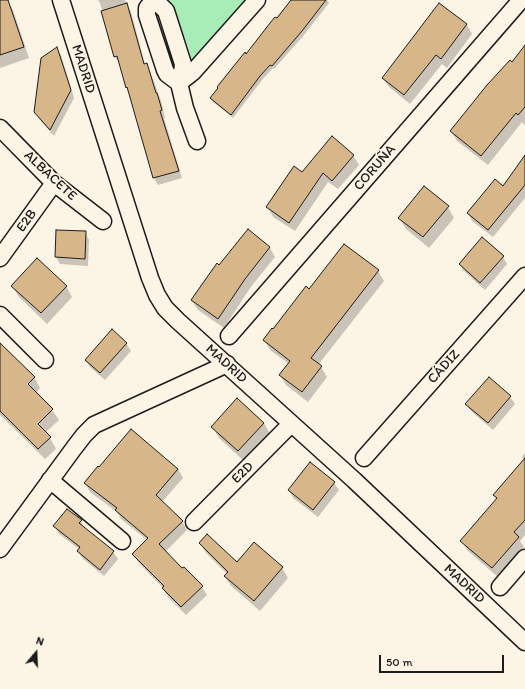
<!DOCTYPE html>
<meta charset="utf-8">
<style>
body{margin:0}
#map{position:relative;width:525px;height:689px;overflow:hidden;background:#fcf5e5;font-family:Itim,sans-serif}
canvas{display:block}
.north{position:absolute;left:16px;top:633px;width:40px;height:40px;-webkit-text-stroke:3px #fcf5e5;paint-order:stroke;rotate:19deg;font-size:11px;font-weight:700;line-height:16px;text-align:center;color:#1c1c1c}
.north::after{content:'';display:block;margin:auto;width:14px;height:18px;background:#1c1c1c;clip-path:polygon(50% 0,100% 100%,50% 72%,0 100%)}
.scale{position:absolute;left:379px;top:655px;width:125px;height:18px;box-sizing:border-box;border:2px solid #1c1c1c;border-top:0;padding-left:5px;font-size:12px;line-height:14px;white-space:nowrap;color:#1c1c1c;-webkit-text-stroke:3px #fcf5e5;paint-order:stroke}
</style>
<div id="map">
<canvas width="525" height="689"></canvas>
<div class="north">N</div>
<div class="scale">50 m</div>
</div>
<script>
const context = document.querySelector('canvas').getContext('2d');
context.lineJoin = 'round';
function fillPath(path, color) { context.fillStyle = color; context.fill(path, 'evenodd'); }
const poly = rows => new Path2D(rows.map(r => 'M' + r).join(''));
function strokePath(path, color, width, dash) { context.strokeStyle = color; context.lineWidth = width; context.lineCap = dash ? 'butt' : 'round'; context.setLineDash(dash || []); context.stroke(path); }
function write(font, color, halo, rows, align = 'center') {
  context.font = font + ' Itim,sans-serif'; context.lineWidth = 3.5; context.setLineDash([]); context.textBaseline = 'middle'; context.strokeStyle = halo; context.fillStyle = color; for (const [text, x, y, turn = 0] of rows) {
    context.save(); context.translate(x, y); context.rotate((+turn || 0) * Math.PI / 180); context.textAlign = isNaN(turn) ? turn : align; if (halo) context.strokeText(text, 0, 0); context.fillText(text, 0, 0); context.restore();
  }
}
fillPath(poly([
 [165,0,257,0,196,73,187,44,174,13]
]), '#a8edb8');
fillPath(poly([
 [3,0,7,0,13,10,29,58,0,68,0,1],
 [98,0,125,0,131,12,145,64,150,71,161,101,165,118,164,118,182,178,158,185,154,178,130,92,127,87,120,64,115,57,100,3],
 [291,0,327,0,329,3,304,35,274,69,273,68,262,80,233,118,213,102,211,99],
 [440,5,467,25,472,34,447,68,442,64,410,104,389,87,383,78],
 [525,47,525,124,524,125,522,122,488,165,457,141,451,131,512,63],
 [56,48,61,55,74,98,54,136,40,120,35,112],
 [353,155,359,165,338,189,328,182,295,231,273,217,268,207,302,173],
 [525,157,525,198,493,237,472,221,468,213,503,187],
 [448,207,454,218,429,248,406,229,399,218],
 [57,231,85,232,89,240,88,266,60,264,56,257],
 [248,231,270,248,275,257,250,288,224,328,198,310,192,301],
 [503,257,507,264,485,290,464,271,460,264],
 [378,271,384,281,318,365,321,367,327,377,308,402,286,385,280,375,289,364,270,350,264,340,310,290],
 [12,286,66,286,72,297,47,324,19,297],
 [126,343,131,351,105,380,90,367,86,360],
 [0,354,34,377,40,388,36,393,52,410,59,420,45,433,50,438,56,449,45,459,0,415],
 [489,378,510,397,515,404,493,430,471,411,466,404],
 [264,423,270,434,245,462,219,438,213,427],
 [525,453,525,535,520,541,524,547,498,577,467,550,462,541,497,500,494,495,524,460,522,457],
 [310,464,334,483,339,490,318,517,293,498,289,490],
 [178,469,183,478,162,502,182,521,187,530,165,552,202,587,207,595,186,615,168,597,163,588,138,562,133,554,147,540,121,519,117,512,90,492,85,483],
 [81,521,84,529,113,552,118,559,104,576,82,558,78,551,79,549,59,534,55,526],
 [200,543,237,563,254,543,282,568,288,578,260,611,231,586,225,576,227,574,206,553]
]), '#0003');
const building = poly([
 [0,0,8,0,24,47,0,55,0,0],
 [291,0,326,0,302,31,272,66,270,65,260,76,231,115,210,98,218,88,217,87,245,52,246,54,270,23,275,17,277,18,291,0],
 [127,3,144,64,147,63,156,93,157,93,162,110,160,111,179,171,153,178,127,87,126,88,117,56,114,57,101,11,127,3],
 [439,3,467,24,441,59,436,55,404,95,382,78,439,3],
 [525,45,525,107,518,115,516,113,481,156,450,131,487,85,510,60,512,62,525,45],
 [57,47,71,90,50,130,34,112,41,58,57,47],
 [332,136,354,155,332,181,323,173,289,223,266,207,294,166,302,172,332,136],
 [525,155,525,185,488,230,467,213,495,179,503,186,525,155],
 [424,186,449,206,423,237,398,218,424,186],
 [248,229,270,247,245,279,218,319,191,300,217,263,219,265,248,229],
 [56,230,86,231,85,259,55,257,56,230],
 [482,237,504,256,480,283,459,264,482,237],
 [344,244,379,270,311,358,322,366,302,392,279,375,290,361,263,340,272,328,273,329,306,286,309,289,344,244],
 [37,258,67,286,41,313,11,286,37,258],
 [112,329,127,343,100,373,85,360,112,329],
 [0,343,35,377,28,384,53,409,38,424,51,437,38,449,0,411,0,343],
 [489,377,511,396,488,423,465,404,489,377],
 [237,398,264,423,238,451,211,427,237,398],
 [131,429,178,469,156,495,183,521,159,544,182,568,184,567,203,586,181,607,162,588,164,586,132,554,148,538,115,510,117,508,84,483,98,466,99,467,131,429],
 [525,458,525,520,514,532,519,537,492,568,460,541,497,498,493,495,525,458],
 [310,462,335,482,313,510,288,490,310,462],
 [67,509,82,520,79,523,114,551,100,570,77,551,80,547,53,526,67,509],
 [207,534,237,562,254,542,283,567,254,601,224,576,228,572,199,543,207,534]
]);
fillPath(building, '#d7b68a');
strokePath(building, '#1c1c1c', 1);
const minor = poly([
 [61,0,150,278,157,295,165,308,178,321,354,480,525,642],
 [151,0,152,2,160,5,166,11,183,64,182,74,179,83,185,108,197,141],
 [152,2,147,8,147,15,165,70,167,74,179,83],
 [179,83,193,72,257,0],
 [0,128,54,183,103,221],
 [0,258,54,183],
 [0,315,45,360],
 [229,336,521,0],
 [364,458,525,276],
 [50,480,122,541],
 [194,522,291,424],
 [0,549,74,448,84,435,94,425,227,364],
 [500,587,525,558]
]);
strokePath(minor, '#1c1c1c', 19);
strokePath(minor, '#fcf5e5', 16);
write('14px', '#1c1c1c', '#fcf5e5', [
 ["MADRID",83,69,72],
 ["CORUÑA",375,168,-49],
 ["ALBACETE",50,176,43],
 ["E2B",27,221,-54],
 ["MADRID",226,364,42],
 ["CÁDIZ",444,367,-48],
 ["E2D",243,473,-45],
 ["MADRID",464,584,43]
]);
</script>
